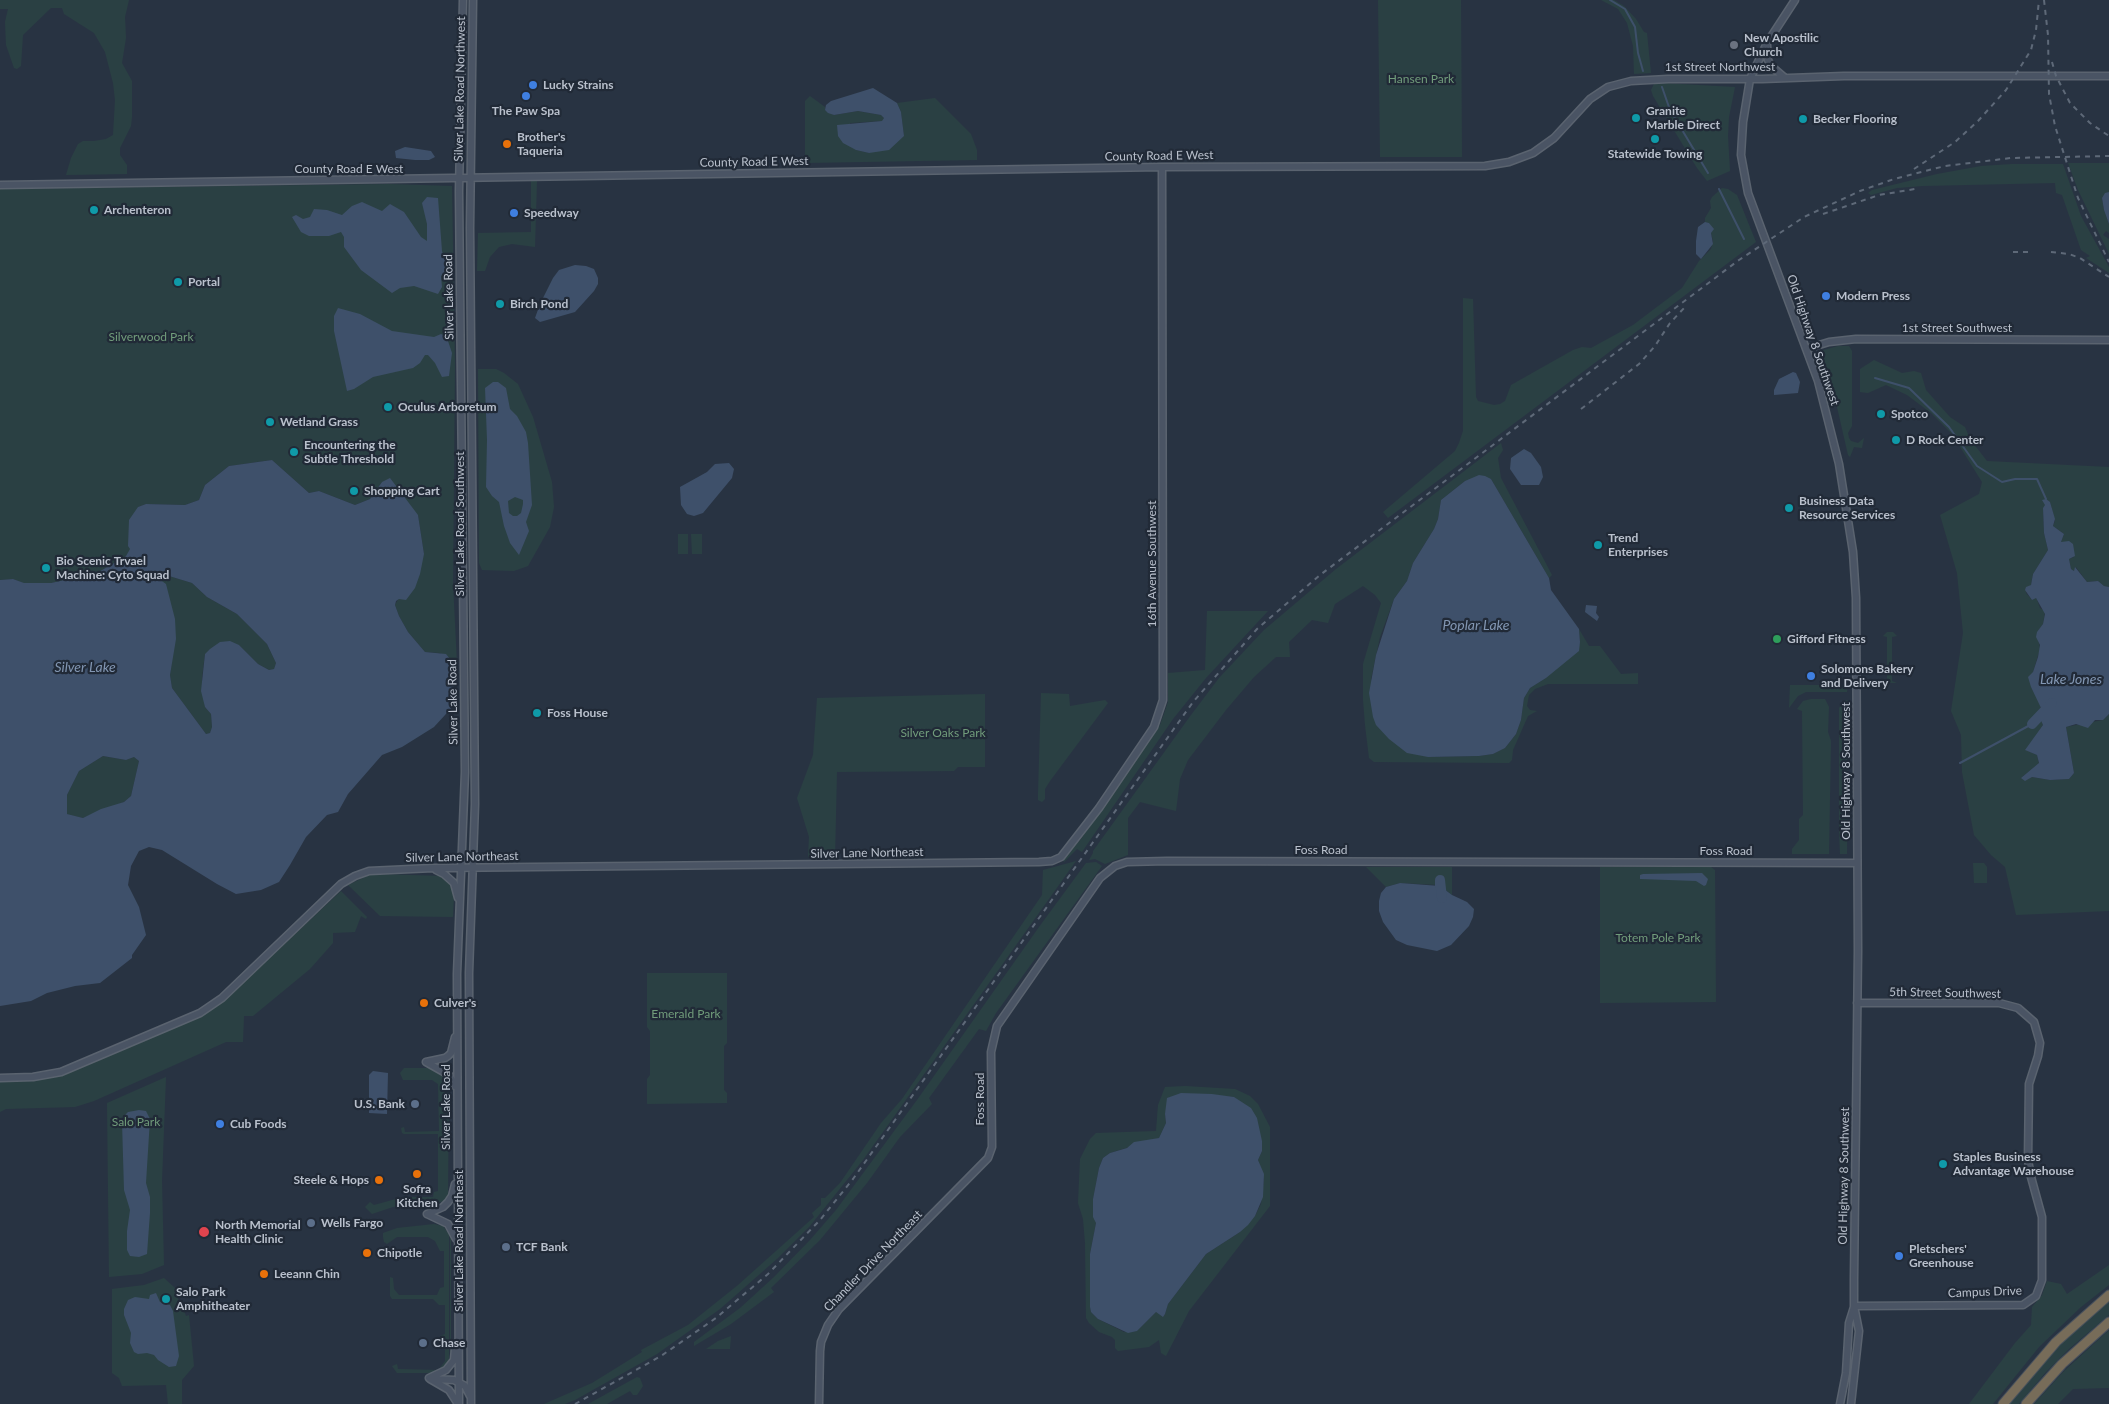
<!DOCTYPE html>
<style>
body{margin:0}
canvas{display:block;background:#283342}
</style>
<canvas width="2109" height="1404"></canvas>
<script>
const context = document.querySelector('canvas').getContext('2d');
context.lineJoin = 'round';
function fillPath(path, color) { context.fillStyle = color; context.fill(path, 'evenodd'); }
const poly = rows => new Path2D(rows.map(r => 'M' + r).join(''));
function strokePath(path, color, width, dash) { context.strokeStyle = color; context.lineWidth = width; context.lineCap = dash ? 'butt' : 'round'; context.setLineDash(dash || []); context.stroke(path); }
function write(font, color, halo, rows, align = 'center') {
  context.font = font + ' Lato,sans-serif'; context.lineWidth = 4.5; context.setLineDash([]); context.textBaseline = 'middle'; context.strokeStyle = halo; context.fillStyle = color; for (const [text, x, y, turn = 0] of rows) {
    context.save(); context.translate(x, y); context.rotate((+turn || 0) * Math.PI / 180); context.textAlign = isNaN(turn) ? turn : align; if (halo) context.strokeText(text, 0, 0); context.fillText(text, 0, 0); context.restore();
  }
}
fillPath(poly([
 [0,0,129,0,125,17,126,38,122,63,132,81,132,117,131,126,120,148,120,155,127,165,127,174,66,175,71,158,78,144,83,141,94,141,106,139,113,135,115,100,113,83,105,52,94,33,64,14,62,8,51,8,23,35,21,66,17,69,14,68,6,45,5,22,8,9,0,9],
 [1378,0,1461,0,1462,157,1380,157],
 [1601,0,1614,0,1624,6,1636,19,1644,32,1647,33,1651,73,1634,74,1633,46,1627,23,1618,9],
 [1663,83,1735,87,1729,117,1728,136,1730,171,1707,181,1697,168,1653,96,1651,90,1654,84],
 [810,96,825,107,825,110,834,115,858,111,881,115,884,118,883,121,850,123,856,150,869,153,904,136,901,112,897,103,935,98,971,134,977,150,977,160,805,163,805,101],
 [2068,163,2109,163,2109,192,2102,198,2104,210,2109,224,2109,233,2106,231,2103,235,2109,239,2109,254,2078,190],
 [2012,164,2063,164,2081,216,2109,267,2109,273,2086,258,2090,256,2081,250,2062,195,2056,193,2055,183,1923,186,1897,188,1871,195,1868,193,1872,190,1937,174,1981,166],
 [531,181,537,181,535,247,512,244,499,247,490,257,485,271,477,271,478,233,531,232],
 [390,184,452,186,455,365,453,583,457,664,452,664,450,659,440,653,425,652,408,632,399,616,395,605,424,554,418,515,382,482,370,499,355,505,319,491,309,493,272,460,229,466,205,485,199,500,185,505,146,504,138,507,131,549,126,556,97,573,51,583,23,583,13,579,0,580,0,189],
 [1722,188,1728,189,1737,195,1756,242,1388,518,1383,512,1455,451,1459,443,1463,431,1463,298,1473,299,1476,397,1478,401,1494,405,1500,404,1505,401,1511,385,1573,350,1582,347,1591,348,1633,325,1682,288,1699,261,1711,249,1713,241,1711,233,1712,231,1709,223,1705,222,1705,218,1711,208,1710,201,1712,197],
 [1838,346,1849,346,1852,351,1852,426,1848,433,1849,438,1851,441,1858,443,1864,438,1862,448,1854,447,1850,457,1848,455,1832,385,1820,351],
 [1874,360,1902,373,1914,371,1921,373,1926,390,1950,417,1965,427,1970,439,1987,461,2109,467,2109,587,2104,586,2098,581,2087,582,2076,567,2074,571,2071,569,2069,559,2074,557,2065,543,2061,542,2064,534,2053,526,2055,521,2050,502,2043,508,2044,533,2048,550,2033,574,2031,585,2026,593,2032,600,2036,597,2040,608,2045,611,2043,624,2037,633,2040,649,2033,672,2031,687,2039,701,2042,713,2041,719,2043,725,2026,750,2037,755,2039,764,2036,768,2023,776,2029,778,2032,777,2050,780,2069,779,2074,773,2066,727,2103,720,2109,714,2109,911,2016,915,2005,867,1991,855,1974,835,1962,772,1961,735,1951,711,1963,633,1957,573,1940,515,1979,494,1982,482,1952,434,1931,413,1907,395,1886,385,1868,393,1860,392,1860,369],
 [478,369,496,369,504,373,518,384,533,417,552,482,554,507,550,527,528,566,514,571,482,570,479,563],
 [1501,443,1503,450,1498,458,1501,478,1552,575,1549,578,1491,479,1465,481,1441,500,1438,519,1434,529,1413,563,1407,581,1394,599,1380,637,1371,679,1428,757,1479,756,1493,754,1505,748,1516,734,1521,720,1524,698,1530,688,1546,678,1580,642,1579,629,1589,646,1600,646,1621,674,1638,673,1638,684,1548,684,1535,689,1529,695,1527,706,1530,710,1537,711,1528,716,1513,750,1512,760,1509,763,1374,762,1369,758,1365,725,1363,700,1363,664,1381,603,1375,595,1363,586,1335,604,1328,623,1312,620,1289,642,1290,657,1276,657,1254,677,1226,710,1188,760,1180,779,1176,811,1140,802,1128,818,1128,855,1105,864,1095,859,1089,860,1093,853,1093,851,1191,715,1219,678,1264,630,1336,569],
 [678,534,688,534,688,554,678,554],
 [691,534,702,534,702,554,692,554],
 [162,571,169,576,192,583,207,597,237,614,267,644,276,663,274,669,269,670,258,664,239,645,205,654,202,677,205,707,211,714,212,727,210,733,206,734,172,688,170,675,172,661,158,576],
 [1207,611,1268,611,1206,678,1173,719,1082,852,1077,849,1064,862,1063,859,1081,839,1160,725,1168,702,1168,673,1205,670],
 [1887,632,1893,632,1897,636,1892,637,1892,681,1897,683,1883,683,1887,682,1887,637,1883,636],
 [1790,685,1848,685,1847,692,1806,692,1798,696,1789,708],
 [1041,693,1069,694,1070,706,1105,700,1108,703,1050,781,1045,789,1045,799,1042,802,1038,800,1038,794],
 [985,694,985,767,958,767,954,771,837,772,835,857,808,857,809,837,797,798,813,755,817,698],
 [1811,699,1825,699,1829,707,1828,732,1831,741,1829,854,1792,854,1792,849,1799,840,1799,819,1803,815,1802,711,1797,709,1803,701],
 [1846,700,1848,701,1847,854,1840,854,1839,831,1839,708,1843,702],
 [103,756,126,760,134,757,139,761,131,796,124,802,83,818,66,814,67,795,79,771],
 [1076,861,863,1160,810,1226,778,1258,720,1309,657,1354,575,1400,565,1404,544,1404,592,1383,642,1352,641,1350,688,1325,738,1285,814,1217,812,1213,821,1205,821,1198,825,1198,840,1183,881,1123,902,1099,1042,895,1043,870],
 [1096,862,1102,866,996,1013,986,1031,979,1029,929,1098,932,1104,900,1137,867,1183,820,1240,771,1288,774,1292,731,1324,694,1346,694,1342,740,1308,774,1277,810,1240,836,1210,917,1100,1039,927,1086,863],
 [1973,863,1984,863,1987,867,1987,883,1974,883],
 [1366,867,1452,867,1452,895,1439,885,1400,883,1386,887],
 [1600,867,1711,867,1715,870,1716,1002,1600,1003],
 [378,874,442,876,451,883,454,894,453,917,380,916,348,885,369,875],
 [341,891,367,917,366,919,361,916,355,932,333,933,333,943,310,969,253,1016,244,1016,243,1042,226,1042,94,1101,75,1107,6,1109,0,1112,0,1081,38,1080,70,1071,202,1015,220,1002,247,979],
 [647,973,727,973,727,1043,724,1046,724,1090,727,1093,727,1103,647,1104,647,1079,650,1075,650,1031,647,1027],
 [404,1068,433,1068,449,1078,448,1196,444,1201,438,1203,393,1207,372,1214,365,1207,370,1202,374,1205,403,1197,433,1197,434,1192,438,1191,438,1134,404,1134,402,1133,401,1128,404,1127,405,1132,439,1131,438,1084,432,1080,403,1080,400,1073],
 [166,1077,162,1181,164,1265,142,1274,109,1277,107,1103],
 [1185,1086,1235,1089,1250,1096,1258,1104,1270,1127,1270,1206,1189,1311,1166,1356,1161,1353,1159,1340,1149,1347,1118,1351,1115,1348,1115,1340,1112,1337,1099,1332,1089,1323,1086,1318,1085,1243,1083,1219,1078,1203,1080,1159,1090,1139,1096,1133,1156,1131,1158,1105,1165,1087],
 [1198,1094,1234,1097,1262,1141,1262,1151,1258,1160,1264,1180,1261,1204,1255,1216,1240,1232,1206,1254,1168,1304,1165,1314,1163,1316,1156,1312,1137,1331,1124,1332,1098,1319,1091,1312,1090,1307,1090,1254,1096,1223,1093,1213,1093,1199,1099,1168,1103,1158,1110,1153,1159,1138,1166,1123,1165,1113],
 [434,1224,443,1226,449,1234,449,1360,443,1367,439,1369,445,1361,445,1337,440,1336,445,1334,445,1305,439,1305,433,1299,392,1299,390,1296,390,1277,393,1278,394,1289,399,1295,437,1295,440,1288,444,1287,444,1251,440,1251,435,1241,428,1237,397,1237,387,1244,384,1242,383,1237,383,1233,397,1228],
 [450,1233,451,1237,451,1359,450,1359],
 [2109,1265,2109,1285,2081,1307,2039,1347,1993,1404,1969,1404,2015,1343,2031,1325,2032,1307,2042,1295,2047,1281,2061,1284,2067,1294],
 [164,1278,175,1288,180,1305,183,1308,186,1316,189,1315,194,1366,182,1380,182,1404,168,1404,166,1385,122,1386,119,1378,112,1373,112,1289,144,1285],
 [2109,1300,2109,1315,2069,1349,2046,1372,2019,1404,2008,1404,2058,1345],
 [2109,1330,2109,1388,2073,1389,2058,1404,2034,1404,2063,1372],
 [731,1336,730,1349,706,1349,718,1341],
 [448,1362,449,1363,446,1367,436,1373,397,1373,392,1366,397,1364,398,1369,439,1370,444,1368],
 [637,1377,640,1378,643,1386,637,1395,633,1395,630,1391,607,1404,588,1404]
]), '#2a4043');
fillPath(poly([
 [873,88,897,103,901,112,904,136,889,150,869,153,856,150,843,143,838,136,837,125,882,121,884,118,881,115,858,111,834,115,828,113,825,110,826,105,831,101],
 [405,147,431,151,435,157,429,160,415,160,396,158,395,151],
 [2109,192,2109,224,2104,210,2102,198,2105,193],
 [427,197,438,198,442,251,449,273,441,276,442,287,438,294,414,286,400,288,392,293,361,270,344,247,344,237,341,232,329,236,309,236,301,232,292,217,296,215,303,219,310,217,314,209,327,210,342,215,352,206,362,202,382,211,390,204,404,212,421,237,427,241,427,224,422,203],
 [1705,222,1709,223,1714,229,1711,233,1713,244,1701,259,1696,254,1696,241,1698,227],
 [575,265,586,266,594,269,598,278,598,284,594,291,575,312,540,322,535,318,540,304,553,278,559,270],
 [338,308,360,314,392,331,434,337,441,334,445,336,447,338,452,353,449,376,442,377,435,363,428,355,425,355,420,363,413,368,373,377,354,389,347,391,334,331,334,316],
 [1793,372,1796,373,1800,382,1798,393,1774,395,1774,390,1779,379],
 [493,382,498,382,506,388,510,409,517,416,526,432,528,443,532,505,526,522,529,531,519,555,510,543,504,526,499,502,492,496,486,487,487,440,485,388],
 [515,497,523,500,523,504,521,513,517,516,513,516,509,513,508,501],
 [1524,449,1531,453,1541,467,1543,477,1539,485,1521,485,1510,469,1511,458],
 [272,460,309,493,319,491,355,505,370,499,382,482,390,478,418,515,424,554,420,574,415,588,406,600,399,599,396,601,395,605,399,616,408,632,425,652,446,654,450,659,456,703,434,727,402,747,382,755,348,794,338,812,327,815,306,837,290,865,279,882,261,890,236,894,217,884,162,850,149,847,139,851,131,866,128,885,139,907,146,935,132,955,132,958,100,983,75,986,47,993,31,1001,0,1006,0,580,13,579,24,583,51,583,97,573,126,556,130,549,128,546,129,520,138,507,146,504,185,505,199,500,205,485,229,466],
 [162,571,169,576,192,583,207,597,237,614,267,644,276,663,274,669,269,670,258,664,239,645,230,641,220,642,210,649,205,654,201,691,205,707,211,714,212,727,210,733,206,734,172,688,170,675,176,639,175,619,166,584,159,579,158,576],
 [103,756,126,760,134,757,139,761,131,796,124,802,101,809,83,818,67,814,67,795,79,771],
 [729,463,734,469,732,478,703,513,694,516,687,514,681,505,680,487,707,472,715,464],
 [1479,475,1485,476,1491,479,1549,578,1551,590,1579,629,1580,642,1579,651,1546,678,1530,688,1524,698,1521,720,1516,734,1505,748,1493,754,1479,756,1428,757,1407,753,1389,739,1376,725,1373,717,1369,693,1376,655,1394,599,1407,581,1413,563,1434,529,1438,519,1441,500,1465,481],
 [2046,499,2050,502,2055,519,2053,526,2064,534,2061,542,2069,541,2073,544,2075,556,2069,559,2071,569,2074,571,2075,567,2087,582,2098,581,2104,586,2109,587,2109,714,2103,720,2095,720,2088,728,2076,724,2066,727,2074,773,2069,779,2050,780,2032,777,2025,781,2021,778,2039,763,2037,755,2025,750,2043,725,2040,718,2042,714,2041,708,2031,687,2028,677,2033,672,2038,657,2040,645,2036,637,2037,632,2043,624,2045,614,2036,598,2032,600,2025,590,2026,587,2031,585,2033,574,2048,550,2044,533,2043,508,2045,505,2042,500],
 [1586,605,1597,606,1596,613,1599,617,1597,621,1585,612],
 [1702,873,1708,879,1706,885,1704,886,1696,881,1640,879,1640,875,1643,874],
 [1400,883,1440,886,1452,895,1467,902,1474,909,1473,917,1469,926,1451,945,1437,951,1407,945,1396,940,1383,922,1379,911,1379,901,1381,893,1386,887],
 [373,1071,388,1073,387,1114,369,1113,369,1075],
 [1181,1093,1212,1094,1234,1097,1251,1108,1257,1118,1262,1141,1262,1151,1258,1160,1264,1174,1263,1197,1255,1216,1248,1225,1240,1232,1206,1254,1168,1304,1165,1314,1163,1317,1156,1312,1137,1331,1128,1333,1098,1319,1091,1312,1090,1307,1090,1254,1096,1223,1093,1217,1093,1199,1099,1168,1103,1158,1110,1153,1127,1148,1134,1142,1159,1138,1166,1123,1165,1114,1167,1098],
 [139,1110,146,1111,150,1119,146,1183,150,1197,150,1213,147,1254,139,1257,130,1256,127,1250,127,1231,130,1210,124,1190,122,1122,123,1117,128,1112],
 [156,1293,160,1302,170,1305,173,1311,179,1356,176,1366,169,1367,158,1360,154,1355,147,1353,138,1354,134,1352,130,1343,131,1333,124,1315,124,1309,128,1300,135,1297,149,1299,150,1295]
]), '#3e506a');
strokePath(poly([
 [1610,0,1625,9,1635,27,1638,53,1643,71],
 [1662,87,1670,110,1708,173],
 [1719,189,1744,239],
 [1875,378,1909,388,1949,427,1977,466,2002,482,2015,479,2037,479,2046,499],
 [1960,763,2032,724]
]), '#3e506a', 2);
strokePath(poly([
 [2032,724,2052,703],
 [1440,886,1440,880,1442,898]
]), '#3e506a', 10);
const secondary = poly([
 [1795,0,1767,43,1750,79,1743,122,1741,155,1748,193,1818,381,1839,464,1853,552,1856,598,1858,951,1854,1279,1854,1306,1859,1331,1851,1404],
 [1767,45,1768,60,1771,66,1785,78],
 [0,185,1162,167,1485,166,1509,162,1533,153,1554,138,1590,99,1608,87,1631,81,1668,79,1762,79,1844,76,2109,76],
 [1806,349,1829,342,1856,339,2109,340],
 [436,870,444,874,454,883,458,898],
 [426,1062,445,1058,448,1056,451,1053,455,1037],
 [426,1062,449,1075,455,1086],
 [0,1078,33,1077,61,1072,200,1013,222,998,341,884,355,876,369,871,433,868,1039,862,1052,861,1061,857,1099,808,1154,727,1163,700,1162,167],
 [427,1214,443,1207,448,1202,452,1196,455,1184],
 [427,1214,448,1224,456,1239],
 [1854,1306,2023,1305,2036,1296,2042,1280,2042,1217,2031,1177,2028,1160,2029,1084,2038,1056,2040,1043,2034,1022,2018,1008,1999,1003,1857,1003],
 [429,1378,446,1370,454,1360,455,1348],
 [430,1379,449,1390,458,1404],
 [433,1379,454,1380,465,1386,470,1396],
 [459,1404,457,974,465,772,459,191,463,0],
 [471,1404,469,973,475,804,470,228,473,0],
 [819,1404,820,1351,821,1342,828,1325,839,1309,988,1158,992,1147,991,1052,997,1026,1100,878,1115,866,1127,862,1167,861,1857,863],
 [1840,1404,1846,1373,1849,1323,1854,1307]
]);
const highway = poly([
 [2003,1404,2056,1342,2109,1295],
 [2026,1404,2062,1364,2109,1322]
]);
strokePath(secondary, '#5a636f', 9);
strokePath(highway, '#47505c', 11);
strokePath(secondary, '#4a5464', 6);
strokePath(highway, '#776c59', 9);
strokePath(poly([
 [2044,0,2048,35,2049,94,2055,126,2078,198,2109,262],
 [2052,62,2056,76,2070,103,2090,123,2109,136],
 [1914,169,1955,142,1978,121,2006,90,2031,50,2036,30,2039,0],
 [1823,214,1879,195,1915,189],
 [2013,252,2032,252],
 [2051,252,2069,254,2080,258,2109,277],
 [1581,409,1639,364,1655,346,1670,323,1686,306],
 [575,1404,661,1356,716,1318,768,1274,820,1220,853,1179,1193,702,1257,629,1320,575,1739,260,1804,217,1860,191,1894,179,1945,166,2011,158,2109,156]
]), '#5e6978', 2, [5, 5]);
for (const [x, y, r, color] of [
 [1734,45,5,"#6b7280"],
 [533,85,5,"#3f7fe0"],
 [526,96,5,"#3f7fe0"],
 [1636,118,5,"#0f9aa8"],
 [1803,119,5,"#0f9aa8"],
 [1655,139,5,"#0f9aa8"],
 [507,144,5,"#e8710a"],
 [94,210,5,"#0f9aa8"],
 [514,213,5,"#3f7fe0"],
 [178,282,5,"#0f9aa8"],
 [1826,296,5,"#3f7fe0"],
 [500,304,5,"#0f9aa8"],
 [388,407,5,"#0f9aa8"],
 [1881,414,5,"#0f9aa8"],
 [270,422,5,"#0f9aa8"],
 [1896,440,5,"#0f9aa8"],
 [294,452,5,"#0f9aa8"],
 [354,491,5,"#0f9aa8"],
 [1789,508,5,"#0f9aa8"],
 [1598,545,5,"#0f9aa8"],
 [46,568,5,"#0f9aa8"],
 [1777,639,5,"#2e9e5b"],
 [1811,676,5,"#3f7fe0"],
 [537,713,5,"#0f9aa8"],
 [424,1003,5,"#e8710a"],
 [415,1104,5,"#5c6f8a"],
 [220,1124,5,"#3f7fe0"],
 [1943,1164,5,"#0f9aa8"],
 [417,1174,5,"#e8710a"],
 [379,1180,5,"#e8710a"],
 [311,1223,5,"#5c6f8a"],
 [204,1232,6,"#e0444e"],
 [506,1247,5,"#5c6f8a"],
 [367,1253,5,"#e8710a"],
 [1899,1256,5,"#3f7fe0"],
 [264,1274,5,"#e8710a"],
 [166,1299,5,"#0f9aa8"],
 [423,1343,5,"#5c6f8a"]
]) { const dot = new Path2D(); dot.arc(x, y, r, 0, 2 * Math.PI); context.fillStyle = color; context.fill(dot); strokePath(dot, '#212a37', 2); }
write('bold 12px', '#b9c0cc', '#212a37', [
 ["New Apostilic",1744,38],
 ["Church",1744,52],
 ["Lucky Strains",543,85],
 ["The Paw Spa",526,111,"center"],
 ["Granite",1646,111],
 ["Marble Direct",1646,125],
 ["Becker Flooring",1813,119],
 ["Brother's",517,137],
 ["Taqueria",517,151],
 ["Statewide Towing",1655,154,"center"],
 ["Archenteron",104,210],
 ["Speedway",524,213],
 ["Portal",188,282],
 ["Modern Press",1836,296],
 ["Birch Pond",510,304],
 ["Oculus Arboretum",398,407],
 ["Spotco",1891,414],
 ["Wetland Grass",280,422],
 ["D Rock Center",1906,440],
 ["Encountering the",304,445],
 ["Subtle Threshold",304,459],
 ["Shopping Cart",364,491],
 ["Business Data",1799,501],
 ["Resource Services",1799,515],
 ["Trend",1608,538],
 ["Enterprises",1608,552],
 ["Bio Scenic Trvael",56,561],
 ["Machine: Cyto Squad",56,575],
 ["Gifford Fitness",1787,639],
 ["Solomons Bakery",1821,669],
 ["and Delivery",1821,683],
 ["Foss House",547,713],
 ["Culver's",434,1003],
 ["U.S. Bank",405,1104,"right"],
 ["Cub Foods",230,1124],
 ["Staples Business",1953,1157],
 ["Advantage Warehouse",1953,1171],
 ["Steele & Hops",369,1180,"right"],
 ["Sofra",417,1189,"center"],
 ["Kitchen",417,1203,"center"],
 ["Wells Fargo",321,1223],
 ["North Memorial",215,1225],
 ["Health Clinic",215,1239],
 ["TCF Bank",516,1247],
 ["Pletschers'",1909,1249],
 ["Greenhouse",1909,1263],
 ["Chipotle",377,1253],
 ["Leeann Chin",274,1274],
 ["Salo Park",176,1292],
 ["Amphitheater",176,1306],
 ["Chase",433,1343]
], 'left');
write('12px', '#b9c0cc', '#212a37', [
 ["1st Street Northwest",1720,67],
 ["Silver Lake Road Northwest",460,89,-89],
 ["County Road E West",1159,156,-1],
 ["County Road E West",754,162,-1],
 ["County Road E West",349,169],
 ["Silver Lake Road",449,297,-91],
 ["1st Street Southwest",1957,328],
 ["Old Highway 8 Southwest",1813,340,71],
 ["Silver Lake Road Southwest",460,524,-90],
 ["16th Avenue Southwest",1152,564,-90],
 ["Silver Lake Road",453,702,-91],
 ["Old Highway 8 Southwest",1846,771,-90],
 ["Foss Road",1321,850],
 ["Foss Road",1726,851],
 ["Silver Lane Northeast",867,853,-1],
 ["Silver Lane Northeast",462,857,-1],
 ["5th Street Southwest",1945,993,1],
 ["Foss Road",980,1099,-90],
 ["Silver Lake Road",446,1107,-90],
 ["Old Highway 8 Southwest",1844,1176,-89],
 ["Silver Lake Road Northeast",459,1241,-90],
 ["Chandler Drive Northeast",873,1261,-46],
 ["Campus Drive",1985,1292,-2]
]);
write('12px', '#719c7b', '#212a37', [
 ["Hansen Park",1421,79],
 ["Silverwood Park",151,337],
 ["Silver Oaks Park",943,733],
 ["Totem Pole Park",1658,938],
 ["Emerald Park",686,1014],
 ["Salo Park",136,1122]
]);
write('italic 14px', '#8296b2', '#212a37', [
 ["Poplar Lake",1476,625],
 ["Silver Lake",85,667],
 ["Lake Jones",2071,679]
]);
</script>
